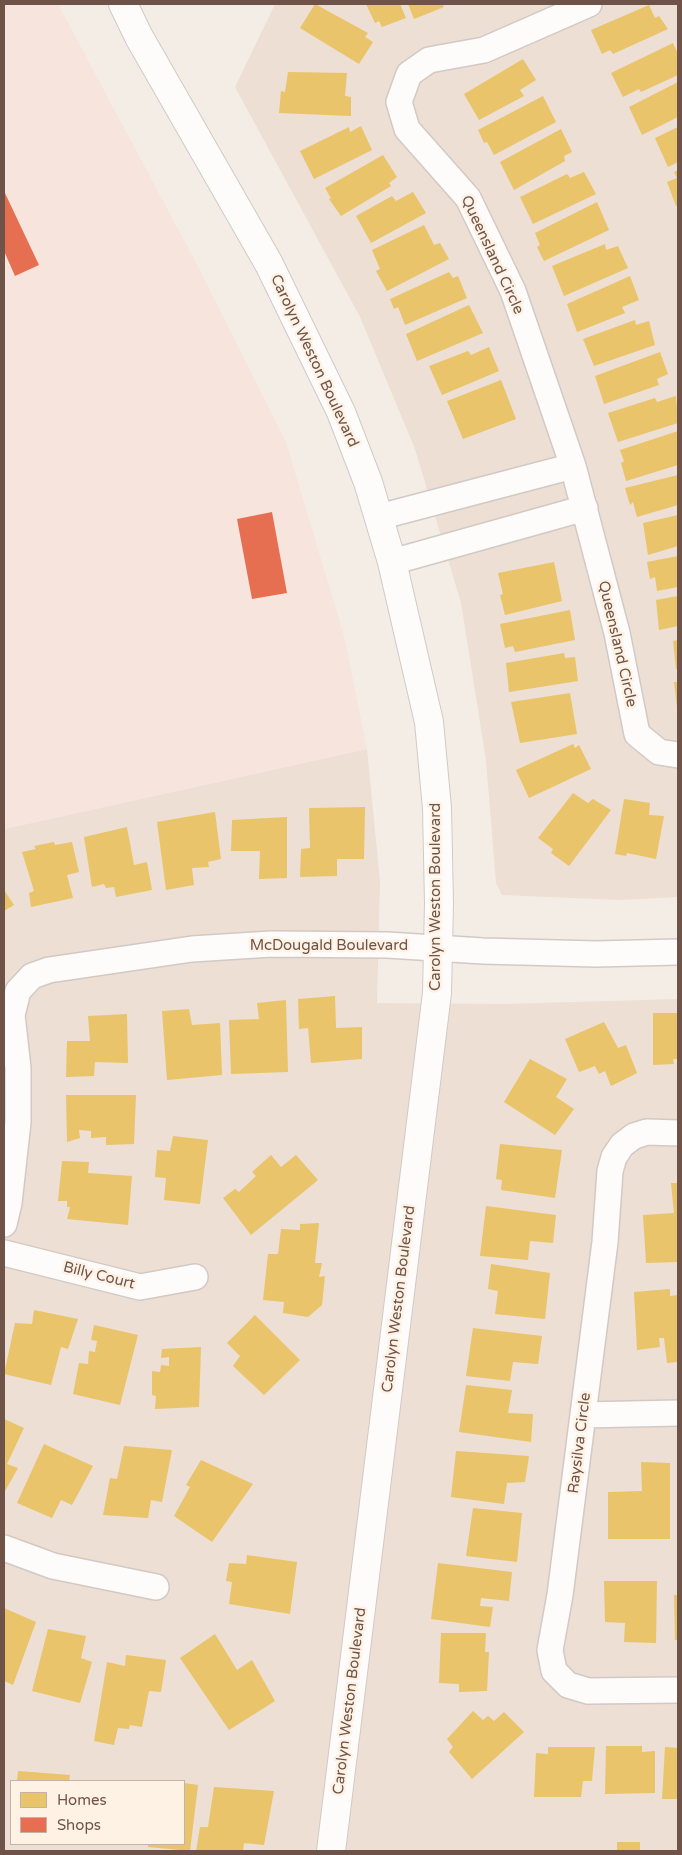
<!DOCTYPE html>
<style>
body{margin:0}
#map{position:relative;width:682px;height:1855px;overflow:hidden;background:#f4ede6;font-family:"Varela Round",sans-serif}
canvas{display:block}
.frame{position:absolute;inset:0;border:5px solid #6f5349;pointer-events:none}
.legend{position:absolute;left:10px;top:1780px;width:175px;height:65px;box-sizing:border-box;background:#fef2e5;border:1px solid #c5b2a7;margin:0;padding:6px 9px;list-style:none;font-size:15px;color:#6f5349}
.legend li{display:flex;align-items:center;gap:10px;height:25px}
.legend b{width:25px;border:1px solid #c5b2a7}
</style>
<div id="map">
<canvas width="682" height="1855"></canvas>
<div class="frame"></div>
<ul class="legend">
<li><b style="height:14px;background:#e9c46a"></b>Homes</li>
<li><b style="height:14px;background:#e76f51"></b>Shops</li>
</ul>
</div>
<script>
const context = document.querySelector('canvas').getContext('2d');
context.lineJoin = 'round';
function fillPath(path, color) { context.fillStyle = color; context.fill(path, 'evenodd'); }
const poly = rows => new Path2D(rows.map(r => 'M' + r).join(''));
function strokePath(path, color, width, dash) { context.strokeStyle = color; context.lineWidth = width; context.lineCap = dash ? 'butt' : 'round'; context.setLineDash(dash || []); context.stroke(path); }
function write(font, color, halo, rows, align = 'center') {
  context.font = font + ' "Varela Round",sans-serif'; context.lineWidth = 5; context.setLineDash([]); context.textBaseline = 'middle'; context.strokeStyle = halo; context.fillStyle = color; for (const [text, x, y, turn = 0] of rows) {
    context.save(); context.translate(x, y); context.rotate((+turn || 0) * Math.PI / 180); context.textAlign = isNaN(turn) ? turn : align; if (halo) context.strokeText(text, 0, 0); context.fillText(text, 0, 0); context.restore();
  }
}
fillPath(poly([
 [275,4,678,4,678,897,620,900,502,895,496,883,486,760,461,603,415,449,360,317,235,87],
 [367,749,380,881,377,1003,504,1004,678,999,678,1851,4,1851,4,829],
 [11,1781,184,1781,184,1844,11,1844]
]), '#eddfd3');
fillPath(poly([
 [4,4,58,4,193,257,286,442,344,636,367,749,4,829]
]), '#f7e4dc');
fillPath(poly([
 [315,4,368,33,365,37,373,42,359,64,300,28],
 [366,4,400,4,406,18,382,27,379,21,375,23],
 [408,4,442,4,444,7,414,19],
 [649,5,655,18,659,16,668,29,613,54,610,50,602,54,591,30],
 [673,43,678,54,678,75,641,92,639,89,623,97,611,73],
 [523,59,536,80,520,90,524,96,479,120,464,94],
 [288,72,347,73,345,96,351,97,351,116,279,113,281,91,285,92],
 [678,82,678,117,642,135,629,107],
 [543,96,556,122,494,155,487,142,484,143,478,130],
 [361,126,372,150,314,179,300,151,349,127,350,132],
 [678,127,678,162,668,167,655,138],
 [561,129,572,152,564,156,565,161,514,190,500,162],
 [383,155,397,177,389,183,391,186,341,216,329,199,331,198,325,188],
 [678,170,678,205,676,206,667,182,677,178,674,172],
 [584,172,596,194,533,224,520,197,567,174,570,178],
 [413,192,426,213,371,243,356,216,392,196,396,201],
 [597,202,609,230,544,261,537,247,540,245,535,233],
 [424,225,434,245,440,243,449,259,387,291,376,271,380,269,372,250],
 [605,244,606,250,618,246,628,268,564,296,552,266],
 [449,272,453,278,458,276,467,298,405,325,398,307,394,309,390,299],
 [630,276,639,300,622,307,625,313,577,332,567,304],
 [469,305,483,333,417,361,406,334],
 [635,320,636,325,649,321,655,345,594,366,583,339],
 [489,347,499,371,442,395,429,366,468,351,471,355],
 [660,352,668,374,657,379,659,385,604,404,595,376],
 [501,380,516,419,463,439,447,401],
 [676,396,678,423,618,442,608,413,655,398,657,402],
 [678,431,678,465,626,481,621,463,624,461,620,450],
 [678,475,678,505,637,517,633,502,630,505,625,488],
 [678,515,678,546,648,555,643,523],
 [678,556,678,587,657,591,655,577,650,579,647,562],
 [554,562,562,601,505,615,500,595,503,594,498,573],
 [678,596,678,626,659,630,656,600],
 [570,610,575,640,515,652,513,646,505,648,500,624],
 [678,640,678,669,676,669,673,641],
 [564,653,565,658,575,657,578,681,509,692,506,663],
 [674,682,678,682,678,707,677,707],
 [570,693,577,734,520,743,511,702],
 [573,744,575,748,579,745,591,769,529,798,516,770],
 [573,793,588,803,593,799,611,810,569,866,551,853,553,849,538,838],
 [624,799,650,803,649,815,664,816,656,859,627,853,626,856,615,854],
 [365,807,364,859,337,859,337,876,300,877,301,849,310,848,309,808],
 [215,812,221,859,208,862,209,867,192,868,194,885,166,890,157,822],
 [287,817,287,878,259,879,260,851,231,851,232,820],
 [127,827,134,865,147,862,152,890,116,897,114,887,106,888,104,884,92,887,84,837],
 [54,842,55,845,72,842,79,872,67,875,73,898,31,907,29,893,34,891,22,852,36,849,34,846],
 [4,890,14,905,4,911],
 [335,996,336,1028,362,1027,362,1059,311,1063,308,1028,299,1029,298,999],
 [286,1000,288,1072,231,1074,229,1020,259,1019,257,1003],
 [189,1009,192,1025,220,1023,222,1075,167,1080,162,1011],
 [653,1013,678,1013,678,1059,673,1059,674,1064,653,1065],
 [127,1014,128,1063,95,1062,94,1076,66,1077,67,1041,90,1041,88,1016],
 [604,1022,618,1048,626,1045,637,1073,611,1086,605,1071,599,1074,595,1066,579,1072,565,1039],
 [530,1059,567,1079,556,1097,574,1109,555,1135,504,1102],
 [66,1095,136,1095,134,1144,106,1145,106,1137,91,1138,91,1131,79,1130,80,1138,67,1142],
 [173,1136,208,1140,200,1204,164,1200,166,1178,155,1177,157,1150,170,1151],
 [500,1144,562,1150,555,1198,501,1190,502,1180,496,1179],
 [271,1155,281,1167,296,1155,318,1180,251,1235,223,1198,235,1189,239,1192,256,1176,252,1172],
 [62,1161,89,1162,88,1173,132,1176,128,1225,67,1219,70,1207,67,1207,67,1201,58,1201],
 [671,1183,678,1183,678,1262,646,1263,643,1215,674,1213],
 [486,1206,556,1215,553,1243,530,1241,528,1260,480,1256],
 [319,1223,315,1263,322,1263,319,1277,325,1276,322,1305,308,1317,283,1313,284,1302,263,1300,268,1254,278,1254,281,1229,300,1230,300,1224],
 [491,1264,550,1273,545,1319,495,1314,498,1291,488,1289],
 [670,1289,670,1296,678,1295,678,1362,667,1363,664,1338,659,1338,660,1347,637,1350,634,1292],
 [34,1310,78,1319,68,1349,61,1347,51,1385,4,1374,15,1323,32,1324],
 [255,1315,300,1360,264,1395,233,1366,240,1356,227,1343],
 [94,1325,138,1335,120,1405,73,1394,79,1363,88,1364,89,1351,95,1352,97,1341,91,1340],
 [473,1328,542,1336,538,1364,513,1362,510,1381,466,1376],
 [201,1347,199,1407,155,1409,156,1396,152,1395,152,1371,160,1372,161,1365,169,1366,169,1357,161,1358,162,1349],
 [466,1385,512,1390,508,1413,533,1414,531,1442,459,1432],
 [4,1419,24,1428,7,1464,18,1468,4,1493],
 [44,1444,93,1466,72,1505,61,1500,52,1518,17,1503],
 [124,1446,172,1450,162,1502,151,1500,148,1518,103,1515,110,1478,117,1479],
 [456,1451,529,1456,525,1482,507,1483,504,1504,451,1497],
 [201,1460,253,1484,212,1542,174,1516,190,1487,186,1485],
 [641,1462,670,1463,670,1539,608,1539,608,1492,642,1491],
 [473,1508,522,1513,517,1562,466,1556],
 [247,1555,297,1562,290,1614,229,1604,232,1582,226,1581,229,1563,246,1564],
 [438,1563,512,1572,509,1601,481,1598,480,1606,493,1607,490,1627,431,1619],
 [604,1581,657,1581,656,1643,624,1642,625,1623,605,1622],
 [674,1595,678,1595,678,1640,675,1640],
 [4,1608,36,1622,13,1685,4,1681],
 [48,1629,86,1636,81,1658,92,1662,80,1703,32,1691],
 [441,1633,486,1633,485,1652,489,1652,487,1691,459,1692,459,1684,439,1683],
 [215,1634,237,1670,252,1660,275,1701,229,1730,180,1658],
 [126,1655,166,1660,161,1692,149,1691,142,1727,130,1725,129,1729,118,1728,114,1745,94,1741,107,1662,125,1666],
 [473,1711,483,1720,488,1716,494,1721,504,1712,524,1732,472,1779,449,1752,453,1747,447,1739],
 [606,1746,642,1746,642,1752,655,1751,655,1793,605,1794],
 [548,1747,595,1747,592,1781,583,1781,581,1797,534,1797,536,1753,548,1754],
 [665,1747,678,1748,678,1799,662,1799],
 [18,1771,70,1775,69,1781,17,1781],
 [184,1783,198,1785,190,1851,148,1847,148,1844,184,1844],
 [214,1787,274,1791,264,1845,244,1843,243,1851,196,1851,200,1827,208,1827],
 [617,1842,640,1842,640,1851,617,1851]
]), '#e9c46a');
fillPath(poly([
 [4,191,39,265,15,276,4,251],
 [272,512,287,593,252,599,237,519]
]), '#e76f51');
const minor = poly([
 [589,4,484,50,429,60,409,74,399,102,407,129,468,198,513,291,573,466,617,633,637,734,659,752,678,755],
 [379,517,573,466],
 [392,562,585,508],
 [678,1133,647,1132,634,1136,622,1145,614,1157,610,1171,605,1242,560,1595,550,1650,554,1671,568,1685,588,1691,678,1690],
 [4,1224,9,1203,18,1122,18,1068,12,1015,18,991,32,976,49,970,192,949,271,944,387,945,483,951,596,954,678,952],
 [4,1253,140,1287,195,1277],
 [583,1415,678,1413],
 [4,1548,53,1566,156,1587]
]);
const tertiary = poly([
 [123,4,139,37,269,264,341,412,368,482,392,562,429,722,437,808,439,903,437,993,331,1851]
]);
strokePath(minor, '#d2c9c4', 28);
strokePath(tertiary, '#d2c9c4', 30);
strokePath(minor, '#fdfcfb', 25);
strokePath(tertiary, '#fdfcfb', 28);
write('15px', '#6f5349', '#fef2e5', [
 ["Queensland Circle",492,255,65],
 ["Carolyn Weston Boulevard",314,361,65],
 ["Queensland Circle",617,644,77],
 ["Carolyn Weston Boulevard",436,897,-90],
 ["McDougald Boulevard",329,946],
 ["Billy Court",99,1276,14],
 ["Carolyn Weston Boulevard",399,1299,-83],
 ["Raysilva Circle",580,1443,-83],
 ["Carolyn Weston Boulevard",350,1701,-83]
]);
</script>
